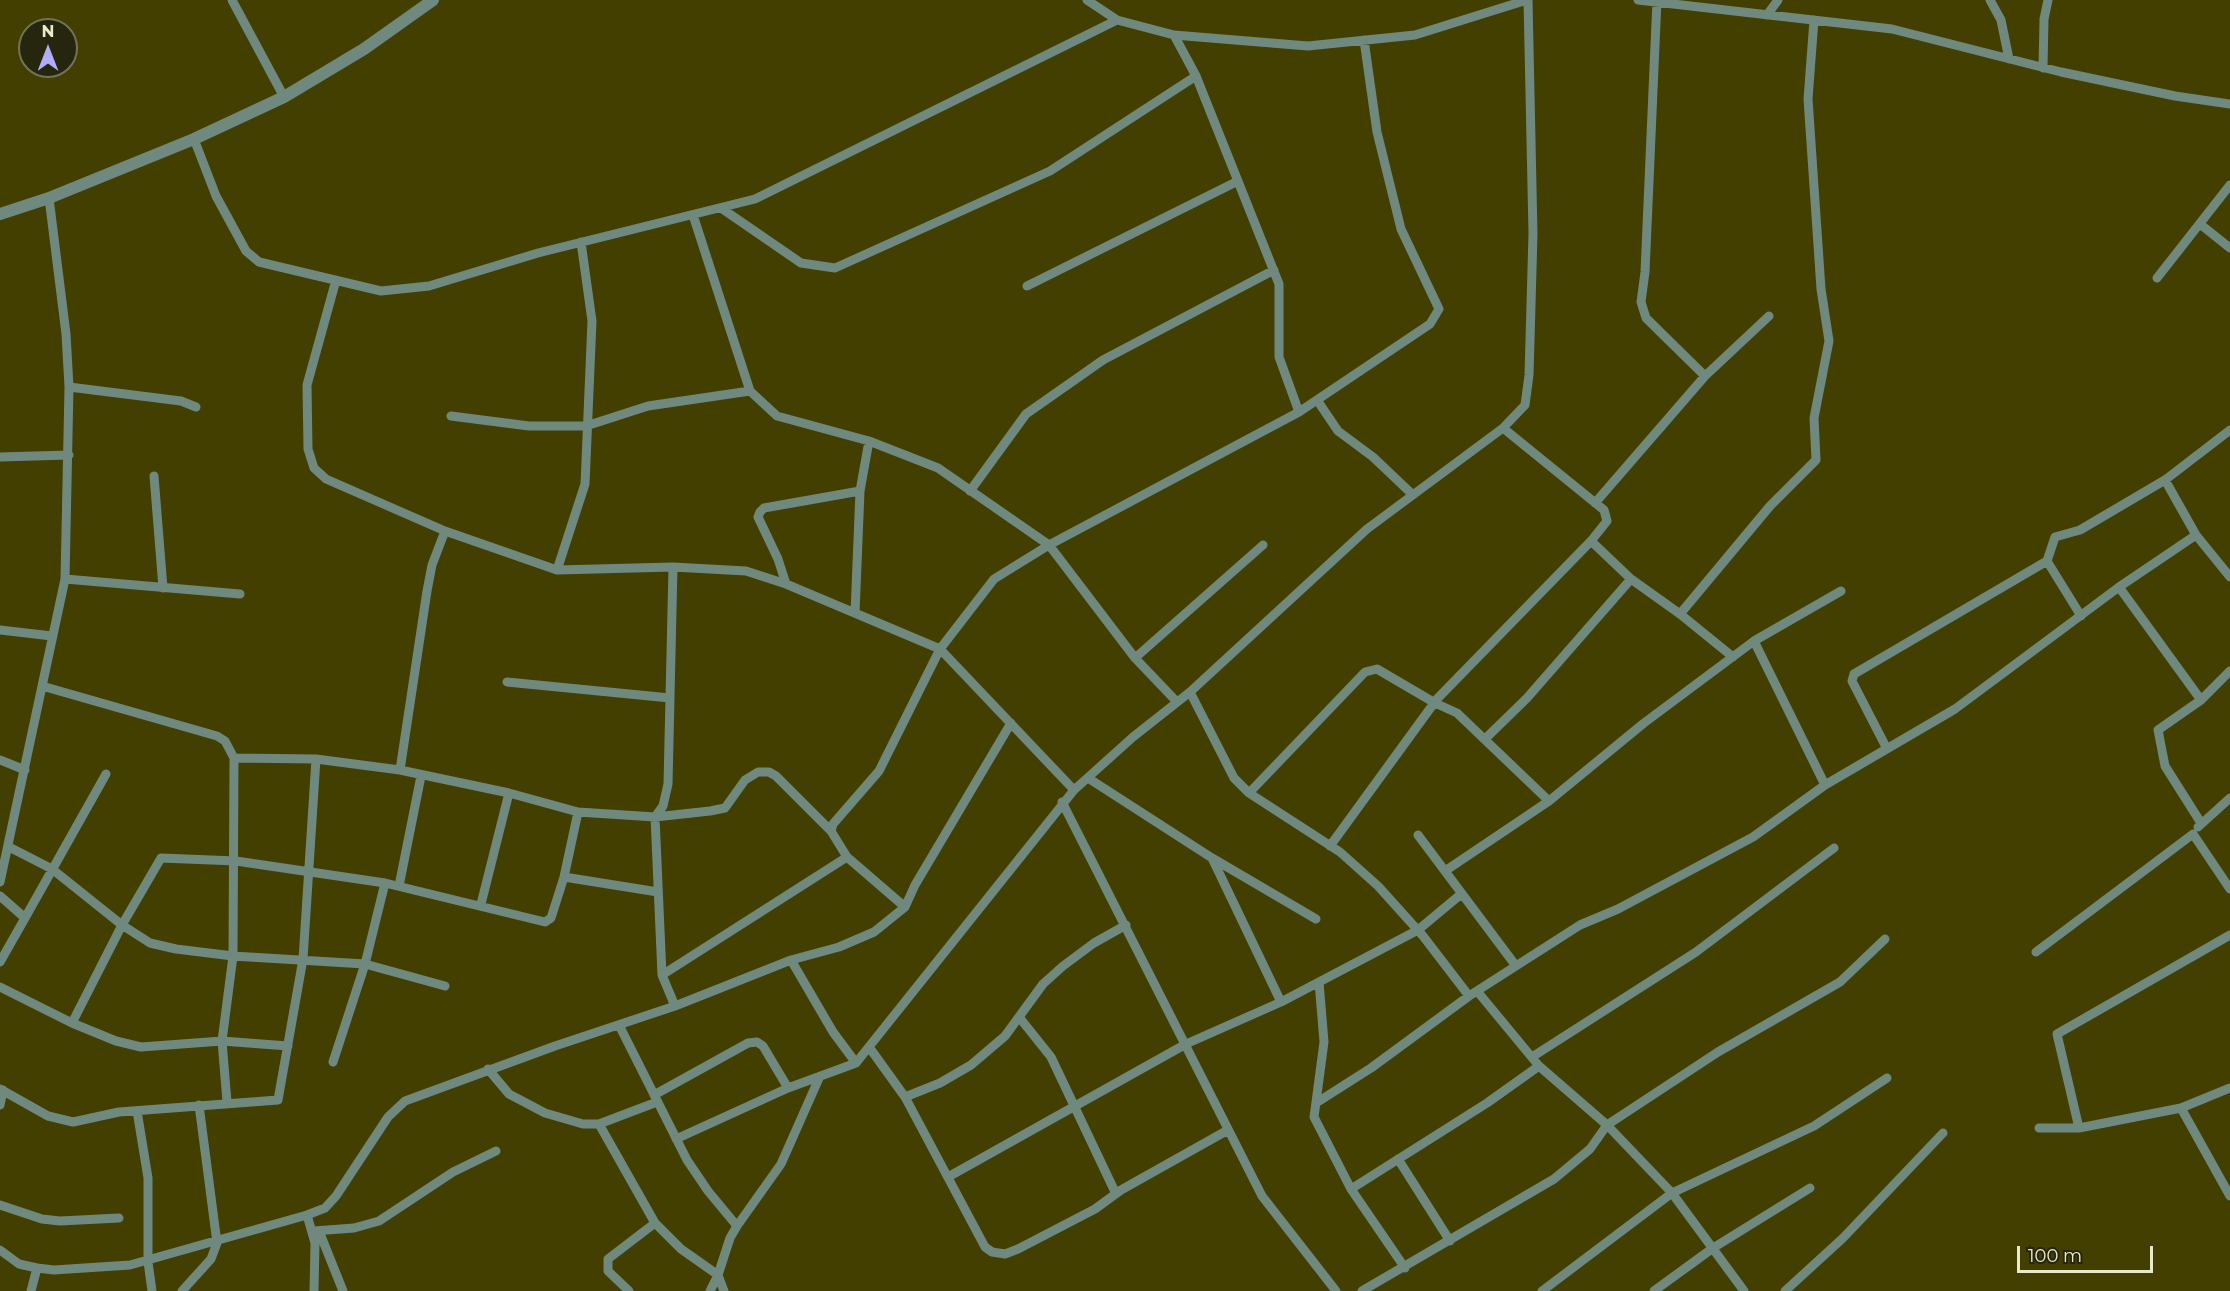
<!DOCTYPE html>
<style>
body{margin:0}
#map{position:relative;width:2230px;height:1291px;overflow:hidden;background:#423f00;font-family:Montserrat,sans-serif}
canvas{display:block}
.north{position:absolute;left:18px;top:18px;width:60px;height:60px;box-sizing:border-box;background:#26250d;border:2px solid #747359;border-radius:50%;rotate:0deg;font-size:16px;font-weight:700;line-height:24px;text-align:center;color:#e9e9cb}
.north::after{content:'';display:block;margin:auto;width:21px;height:27px;background:#b2adf9;clip-path:polygon(50% 0,100% 100%,50% 72%,0 100%)}
.scale{position:absolute;left:2017px;top:1246px;width:136px;height:27px;box-sizing:border-box;border:3px solid #e9e9cb;border-top:0;padding-left:8px;font-size:18px;line-height:21px;white-space:nowrap;color:#e9e9cb;-webkit-text-stroke:4px #26250d;paint-order:stroke}
</style>
<div id="map">
<canvas width="2230" height="1291"></canvas>
<div class="north">N</div>
<div class="scale">100 m</div>
</div>
<script>
const context = document.querySelector('canvas').getContext('2d');
context.lineJoin = 'round';
const poly = rows => new Path2D(rows.map(r => 'M' + r).join(''));
function strokePath(path, color, width, dash) { context.strokeStyle = color; context.lineWidth = width; context.lineCap = dash ? 'butt' : 'round'; context.setLineDash(dash || []); context.stroke(path); }
strokePath(poly([
 [232,0,284,97],
 [1087,0,1117,20,1174,35,1308,46,1415,35,1527,0],
 [1638,0,1892,29,2061,72,2175,96,2230,104],
 [1657,0,1645,272,1641,302,1646,318,1705,376],
 [1990,0,2001,20,2009,59],
 [1767,15,1778,0],
 [1174,35,1196,76,1279,284,1279,357,1299,412],
 [2043,68,2044,19,2048,0],
 [194,139,216,196,246,251,259,262,381,291,429,286,538,253,755,199,1117,20],
 [721,208,801,263,835,268,1050,171,1196,76],
 [693,215,750,391,777,416,869,441,938,468,1049,545,1135,658,1177,702],
 [2200,224,2230,248],
 [2157,278,2230,185],
 [336,280,307,385,308,449,314,468,326,479,445,531,557,570,673,567,746,571,786,584,940,649,1074,790],
 [1027,286,1238,181],
 [69,387,181,401,196,407],
 [1317,400,1338,431,1373,457,1413,495],
 [451,416,529,426,586,426,648,406,750,391],
 [0,457,69,455],
 [154,476,163,588],
 [2165,480,2196,535,2230,577],
 [970,491,1026,414,1103,360,1274,270],
 [1595,503,1705,376,1769,316],
 [1591,541,1631,579,1680,614,1733,657],
 [2047,561,2081,616],
 [673,567,668,784,663,806,655,817,662,975,675,1006],
 [557,570,585,484,592,321,581,242],
 [65,579,240,594],
 [786,584,778,559,758,517,760,512,764,508,860,491],
 [2119,587,2201,700],
 [855,613,860,491,869,441],
 [1680,614,1770,506,1816,460,1814,418,1829,341,1821,289,1808,99,1814,20],
 [0,630,52,636],
 [1754,641,1825,785],
 [1135,658,1263,545],
 [507,682,670,698],
 [42,686,217,736,225,741,234,758,316,759,400,770,509,793,578,812,655,817,710,811,725,808,745,780,758,772,769,772,776,776,831,831],
 [1190,692,1234,778,1249,793,1340,852,1378,886,1423,936,1469,996],
 [1485,739,1527,698,1631,579],
 [1886,747,1852,681,1854,674,2047,561,2055,537,2080,530,2165,480,2230,430],
 [0,760,25,770],
 [400,770,427,591,432,565,445,531],
 [1088,778,1212,858,1316,919],
 [1249,793,1365,672,1377,669,1435,703,1457,713,1549,801],
 [1062,802,1262,1196,1336,1291],
 [2201,823,2165,766,2158,730,2201,700,2230,671],
 [2198,827,2230,798],
 [1418,835,1516,966],
 [1330,846,1437,699,1591,541,1607,521,1604,510,1503,428],
 [9,847,52,869,122,925,150,943,176,949,233,956,365,964,385,883],
 [1212,858,1281,1002],
 [1445,871,1549,801,1644,723,1754,641,1841,591],
 [564,877,658,892],
 [0,882,65,579,69,387,66,334,49,198],
 [399,886,421,776],
 [0,896,25,918,0,962],
 [481,904,509,793],
 [905,907,847,857,831,831,833,824,879,771,940,649,994,579,1049,545,1299,412,1430,324,1439,309,1401,229,1377,132,1364,40],
 [25,918,106,774],
 [2036,952,2193,834,2230,889],
 [662,975,847,857],
 [1319,982,1324,1042,1314,1117,1351,1189,1405,1268],
 [0,987,72,1023,116,1041,141,1047,222,1041,288,1046],
 [1477,991,1539,1066,1607,1125,1672,1193,1744,1291],
 [1019,1017,1051,1057,1116,1194],
 [72,1023,122,925,161,858,236,861,385,883,545,922,551,918,564,877,578,812],
 [619,1025,687,1160,708,1191,737,1226,730,1238,718,1275,724,1291],
 [869,1047,905,1097,940,1083,971,1065,1005,1036,1043,984,1063,966,1094,943,1126,925],
 [1532,1057,1696,952,1834,848],
 [333,1062,365,964,445,986],
 [856,1063,1074,790,1133,737,1190,692,1367,529,1503,428,1525,405,1529,375,1533,234,1528,0],
 [488,1069,509,1094,545,1113,583,1124,599,1124,657,1102],
 [2230,1088,2181,1108,2230,1196],
 [0,1089,48,1116,73,1122,119,1112,278,1100,303,959,316,759],
 [654,1095,748,1043,757,1042,763,1046,788,1088],
 [905,1097,985,1247,992,1252,1005,1254,1018,1249,1095,1209,1121,1190,1228,1130],
 [227,1102,222,1041,233,956,234,758],
 [1316,1103,1371,1068,1469,996,1580,925,1618,909,1753,837,1825,785,1955,709,2119,587,2196,535],
 [0,1105,3,1090],
 [137,1111,148,1178,148,1262,152,1291],
 [599,1124,655,1223,681,1249,718,1275,710,1291],
 [2039,1128,2079,1128,2181,1108],
 [2079,1128,2057,1034,2230,935],
 [676,1139,788,1088,856,1063,833,1032,791,960,839,947,874,932,905,907,915,885,1011,723],
 [1398,1159,1450,1241],
 [948,1177,1186,1044,1281,1002,1418,930,1460,895],
 [1351,1189,1487,1103,1539,1066],
 [0,1205,42,1219,60,1221,119,1218],
 [307,1215,315,1243,314,1291],
 [737,1226,781,1164,820,1076],
 [314,1231,354,1228,379,1221,453,1172,496,1151],
 [319,1231,343,1291],
 [0,1250,19,1264,37,1268,54,1270,130,1265,307,1215,325,1208,336,1196,388,1117,405,1101,555,1046,675,1006,791,960],
 [31,1291,37,1268],
 [182,1291,211,1259,217,1243,199,1105],
 [629,1291,608,1271,608,1259,655,1223],
 [1362,1291,1554,1179,1590,1149,1607,1125,1718,1052,1840,982,1885,939],
 [1542,1291,1672,1193,1814,1126,1887,1078],
 [1654,1291,1713,1248,1810,1188],
 [1785,1291,1843,1238,1943,1133]
]), '#6f897e', 9);
strokePath(poly([
 [0,214,49,198,194,139,284,97,364,49,433,0]
]), '#6f897e', 12);
</script>
